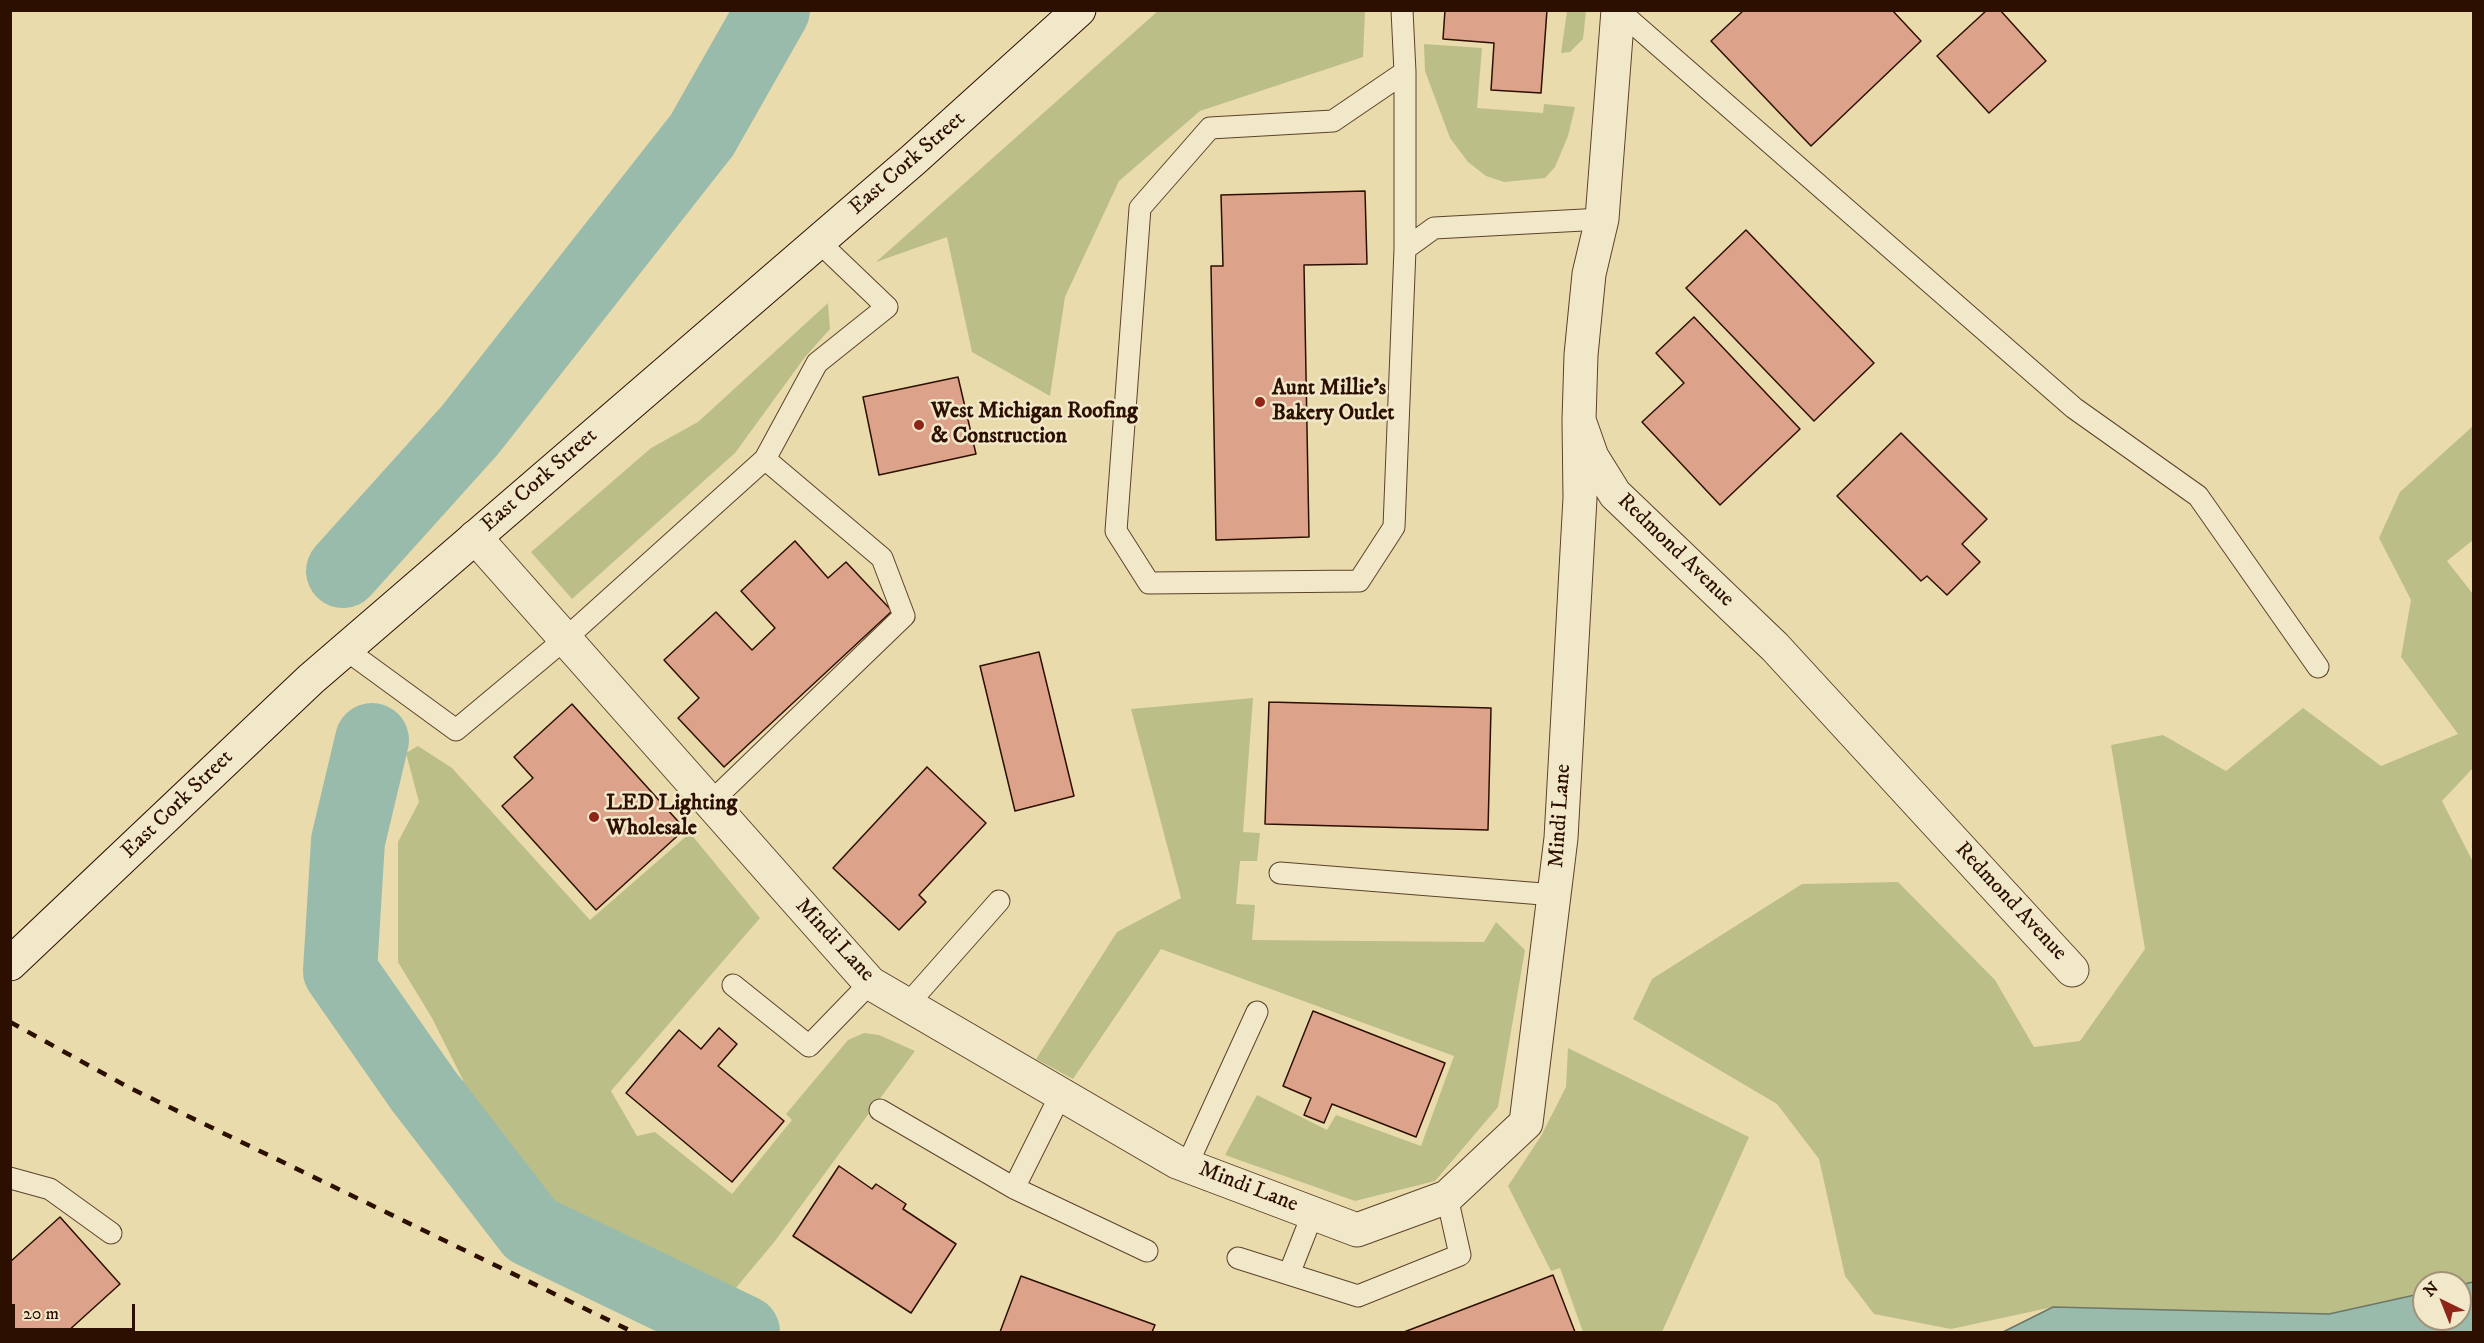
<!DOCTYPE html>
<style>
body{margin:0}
#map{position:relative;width:2484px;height:1343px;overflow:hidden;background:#eadbac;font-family:"IM FELL DW Pica",serif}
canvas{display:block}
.frame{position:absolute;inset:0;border:12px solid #2d0f00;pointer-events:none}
.north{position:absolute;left:2412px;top:1271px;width:60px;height:60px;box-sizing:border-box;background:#f1e8c9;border:2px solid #a39179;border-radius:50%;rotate:317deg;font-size:16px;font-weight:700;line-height:24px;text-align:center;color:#2d0f00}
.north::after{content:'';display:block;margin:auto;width:21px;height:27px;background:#8f2418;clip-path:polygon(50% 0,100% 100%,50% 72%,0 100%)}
.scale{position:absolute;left:12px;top:1304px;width:123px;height:27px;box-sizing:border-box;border:3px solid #2d0f00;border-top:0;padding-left:8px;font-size:18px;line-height:21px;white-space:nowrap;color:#2d0f00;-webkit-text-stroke:4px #f1e8c9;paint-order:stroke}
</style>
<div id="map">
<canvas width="2484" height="1343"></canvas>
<div class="frame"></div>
<div class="north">N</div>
<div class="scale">20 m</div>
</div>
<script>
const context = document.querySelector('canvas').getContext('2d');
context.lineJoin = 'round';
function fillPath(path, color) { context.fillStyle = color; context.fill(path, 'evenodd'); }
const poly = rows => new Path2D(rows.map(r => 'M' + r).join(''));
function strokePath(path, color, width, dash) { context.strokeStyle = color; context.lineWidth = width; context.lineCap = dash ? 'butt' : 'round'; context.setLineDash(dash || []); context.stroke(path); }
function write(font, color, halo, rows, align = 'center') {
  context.font = font + ' "IM FELL DW Pica",serif'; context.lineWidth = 5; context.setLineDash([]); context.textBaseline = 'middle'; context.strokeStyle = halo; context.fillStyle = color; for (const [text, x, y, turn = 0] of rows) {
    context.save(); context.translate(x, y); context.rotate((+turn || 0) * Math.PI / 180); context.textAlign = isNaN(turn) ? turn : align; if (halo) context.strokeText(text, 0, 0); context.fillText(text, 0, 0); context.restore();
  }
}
fillPath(poly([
 [1159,10,1365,11,1363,57,1200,111,1119,181,1065,297,1050,396,972,352,947,237,876,262],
 [1567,11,1586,11,1583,39,1570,52,1561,53],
 [1424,44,1482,48,1477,108,1543,113,1544,104,1575,107,1568,136,1555,167,1545,178,1504,182,1486,176,1468,162,1450,138,1425,71],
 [828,303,830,329,805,357,735,453,572,599,531,552,651,448,698,422],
 [2473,426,2473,540,2447,561,2473,594,2473,768,2442,801,2473,862,2473,1282,2460,1285,2424,1283,2424,1293,2329,1314,2053,1307,1951,1329,1874,1314,1845,1276,1819,1159,1777,1104,1633,1019,1652,979,1802,884,1898,882,1995,980,2034,1047,2080,1041,2145,949,2111,745,2163,735,2226,771,2303,708,2381,766,2458,734,2401,657,2411,600,2379,538,2400,492],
 [1253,698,1243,832,1260,833,1257,861,1240,861,1236,904,1255,905,1252,940,1484,942,1496,922,1525,950,1498,1107,1435,1181,1355,1201,1225,1155,1257,1095,1327,1130,1336,1115,1421,1146,1454,1056,1161,949,1073,1079,1036,1059,1117,932,1181,898,1131,709],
 [418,746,452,768,590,920,690,833,760,918,611,1091,637,1136,655,1132,732,1194,792,1120,786,1114,848,1040,864,1033,879,1035,915,1051,775,1241,725,1301,544,1212,457,1095,463,1080,432,1018,398,962,398,842,419,802,406,753],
 [1568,1048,1749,1137,1662,1332,1583,1332,1560,1268,1551,1271,1508,1186,1541,1136,1566,1087]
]), '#bbbf87');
const water = poly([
 [2473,1282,2473,1332,2003,1332,2053,1307,2329,1314,2424,1293,2424,1319,2460,1319,2460,1285,2473,1282]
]);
fillPath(water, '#98bbac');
strokePath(water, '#6d7667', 1.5);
strokePath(poly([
 [343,571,470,430,702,135,773,10],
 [372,740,348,841,340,971,423,1090,531,1230,743,1332]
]), '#98bbac', 74);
const building = poly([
 [1445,10,1547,10,1541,93,1491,90,1494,43,1443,39,1445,10],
 [1744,10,1892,10,1921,41,1811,146,1711,41,1744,10],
 [1987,10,2000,10,2046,61,1989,113,1937,56,1987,10],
 [1365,191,1367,264,1304,265,1309,537,1216,540,1211,266,1223,266,1221,195,1365,191],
 [1746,230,1874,363,1814,421,1686,288,1746,230],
 [1694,317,1800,429,1720,505,1642,422,1684,383,1656,353,1694,317],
 [958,377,976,454,879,475,863,397,958,377],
 [1901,433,1987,519,1962,544,1980,562,1947,595,1927,576,1921,581,1837,496,1901,433],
 [795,541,828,578,846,562,892,611,724,767,678,718,699,698,664,660,716,612,752,650,775,628,741,591,795,541],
 [1039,652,1074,796,1015,811,980,666,1039,652],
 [1269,702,1491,708,1488,830,1265,824,1269,702],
 [572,704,685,829,596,910,502,806,533,778,514,757,572,704],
 [927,767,986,823,919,895,926,902,899,930,833,868,927,767],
 [1313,1011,1445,1063,1416,1137,1332,1104,1324,1123,1304,1115,1311,1098,1283,1086,1313,1011],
 [719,1028,737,1044,718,1066,784,1121,732,1182,626,1093,679,1030,701,1049,719,1028],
 [839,1166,872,1189,876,1184,906,1204,903,1209,956,1244,911,1313,793,1236,839,1166],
 [60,1217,120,1284,67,1332,10,1332,10,1262,60,1217],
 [1553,1275,1575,1332,1404,1332,1553,1275],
 [1021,1276,1155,1325,1152,1332,1000,1332,1021,1276]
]);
fillPath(building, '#dda38a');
strokePath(building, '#2d0f00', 1.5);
const lane = poly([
 [1402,10,1405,72,1333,121,1210,128,1140,208,1116,531,1149,583,1359,581,1394,527,1405,249,1434,228,1602,219],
 [1618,10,2074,408,2198,496,2318,667],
 [1405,249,1405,72],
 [345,649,456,730,565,639,765,459,817,363,887,307,819,242],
 [710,803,904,616,882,558,765,459],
 [1280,873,1555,895],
 [733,985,809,1046,870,983],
 [907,1005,999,901],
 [880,1110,1014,1188,1147,1251],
 [1187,1165,1257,1012],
 [10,1178,50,1189,111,1233],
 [1014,1188,1061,1094],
 [1238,1258,1358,1296,1460,1255,1447,1197],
 [1289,1274,1313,1213]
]);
const street = poly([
 [1618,10,1602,219,1589,274,1581,355,1579,420,1592,457,1615,494,1775,647,2072,970],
 [475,537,870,983,1177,1162,1357,1230,1447,1197,1526,1123,1561,838,1580,498,1579,420]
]);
const secondary = poly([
 [10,964,311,679,913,160,1079,10]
]);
strokePath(lane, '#5c422b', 23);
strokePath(street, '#5c422b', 35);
strokePath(secondary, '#2d0f00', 35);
strokePath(lane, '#f1e8c9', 21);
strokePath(street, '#f1e8c9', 33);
strokePath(secondary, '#f1e8c9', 33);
strokePath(poly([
 [10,1022,128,1087,633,1332]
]), '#2d0f00', 4.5, [10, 10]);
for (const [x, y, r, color] of [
 [1260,402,6,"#8f2418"],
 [919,425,6,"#8f2418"],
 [594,817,6,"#8f2418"]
]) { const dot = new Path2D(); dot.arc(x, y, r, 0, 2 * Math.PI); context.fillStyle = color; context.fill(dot); strokePath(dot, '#f1e8c9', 2); }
write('22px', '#2d0f00', '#f1e8c9', [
 ["East Cork Street",908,164,-41],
 ["East Cork Street",540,481,-41],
 ["Redmond Avenue",1675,551,44],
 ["East Cork Street",178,805,-44],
 ["Mindi Lane",1561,816,-86],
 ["Redmond Avenue",2010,902,47],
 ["Mindi Lane",834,941,47],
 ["Mindi Lane",1248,1188,21]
]);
write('bold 22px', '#2d0f00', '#f1e8c9', [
 ["Aunt Millie's",1272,389],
 ["Bakery Outlet",1272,414],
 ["West Michigan Roofing",931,412],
 ["& Construction",931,437],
 ["LED Lighting",606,804],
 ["Wholesale",606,829]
], 'left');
</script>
